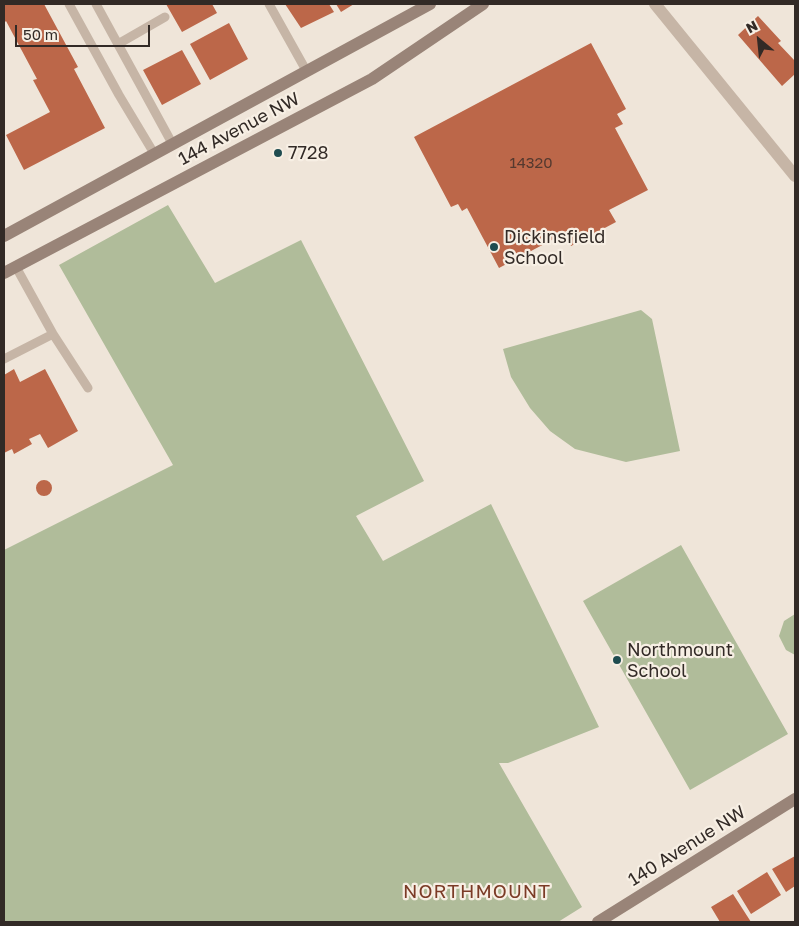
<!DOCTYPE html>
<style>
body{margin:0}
#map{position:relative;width:799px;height:926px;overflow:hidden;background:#efe5d9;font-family:"Golos Text",sans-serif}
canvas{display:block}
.frame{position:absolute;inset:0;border:5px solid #322a26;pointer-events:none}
.north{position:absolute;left:734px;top:15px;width:50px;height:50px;-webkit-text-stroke:4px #f7efe4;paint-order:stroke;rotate:332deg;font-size:14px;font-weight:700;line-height:20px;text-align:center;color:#322a26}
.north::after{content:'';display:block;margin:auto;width:18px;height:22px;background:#322a26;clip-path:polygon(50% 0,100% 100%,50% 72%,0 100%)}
.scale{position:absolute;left:15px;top:25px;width:135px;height:22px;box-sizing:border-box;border:2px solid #322a26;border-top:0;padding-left:6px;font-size:15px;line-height:18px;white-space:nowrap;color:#322a26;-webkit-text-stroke:4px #f7efe4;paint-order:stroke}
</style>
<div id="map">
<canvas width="799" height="926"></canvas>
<div class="frame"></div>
<div class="north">N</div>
<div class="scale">50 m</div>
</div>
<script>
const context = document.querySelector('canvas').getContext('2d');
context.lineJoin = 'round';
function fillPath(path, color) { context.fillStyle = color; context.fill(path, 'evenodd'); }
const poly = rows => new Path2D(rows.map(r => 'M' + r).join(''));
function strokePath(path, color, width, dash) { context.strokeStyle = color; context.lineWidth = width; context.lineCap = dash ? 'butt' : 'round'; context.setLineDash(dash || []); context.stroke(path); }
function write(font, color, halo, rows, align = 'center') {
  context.font = font + ' "Golos Text",sans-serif'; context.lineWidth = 4.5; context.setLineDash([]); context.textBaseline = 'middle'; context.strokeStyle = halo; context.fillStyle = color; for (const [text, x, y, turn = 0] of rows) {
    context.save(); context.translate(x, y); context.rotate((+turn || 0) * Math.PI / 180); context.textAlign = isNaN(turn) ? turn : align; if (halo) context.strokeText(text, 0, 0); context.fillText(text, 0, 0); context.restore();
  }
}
fillPath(poly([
 [168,205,215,283,301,240,424,481,356,516,383,561,491,504,599,727,508,763,499,763,582,907,558,922,4,922,4,550,173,465,59,265],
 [641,310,652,319,680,451,626,462,575,449,550,431,530,408,511,377,503,349],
 [681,545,788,734,690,790,583,601],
 [795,614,795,655,786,650,779,636,784,621]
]), '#b0bc9a');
fillPath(poly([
 [4,4,44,4,78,67,74,69,105,128,24,170,6,135,50,112,33,80,37,79,6,21,4,23],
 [166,4,212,4,217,13,182,32],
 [285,4,329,4,334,12,301,28],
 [336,4,354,4,341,12],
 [758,16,781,41,778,43,795,61,795,74,782,86,738,35],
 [229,23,248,59,210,80,190,44],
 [591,43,626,109,617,114,623,124,615,128,648,190,609,210,616,222,571,246,565,233,499,268,467,208,462,211,458,204,451,207,414,137],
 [182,50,201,84,162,105,143,70],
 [14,369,20,382,45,369,78,431,48,448,40,434,29,439,32,444,14,454,12,449,4,453,4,375],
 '36 488a8 8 0 1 1 16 0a8 8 0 1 1-16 0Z',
 [795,856,795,886,786,892,772,869],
 [767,872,781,895,751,914,737,891],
 [733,894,751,922,720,922,711,907]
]), '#bc6749');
strokePath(poly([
 [69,4,119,95,155,155],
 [96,4,173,145],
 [269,4,307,72],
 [118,44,165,17],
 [53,334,88,388],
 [4,359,53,334,16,267]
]), '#c6b5a6', 9);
strokePath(poly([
 [655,4,795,176]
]), '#c6b5a6', 12);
strokePath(poly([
 [4,236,430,4],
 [4,273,372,79,483,4],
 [598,922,795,799]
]), '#998478', 12);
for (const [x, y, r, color] of [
 [278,153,5,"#1f4c50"],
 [494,247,5,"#1f4c50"],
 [617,660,5,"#1f4c50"]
]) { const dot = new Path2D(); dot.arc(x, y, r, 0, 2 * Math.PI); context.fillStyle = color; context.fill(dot); strokePath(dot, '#f7efe4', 2); }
write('15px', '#54392f', null, [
 ["14320",531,163]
]);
write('18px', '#322a26', '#f7efe4', [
 ["144 Avenue NW",239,129,-28],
 ["140 Avenue NW",687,846,-32]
]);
write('18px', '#322a26', '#f7efe4', [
 ["7728",288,153],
 ["Dickinsfield",504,237],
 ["School",504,258],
 ["Northmount",627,650],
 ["School",627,671]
], 'left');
context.letterSpacing = '1px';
write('19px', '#7b3b26', '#f7efe4', [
 ["NORTHMOUNT",477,892]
]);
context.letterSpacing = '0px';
</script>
